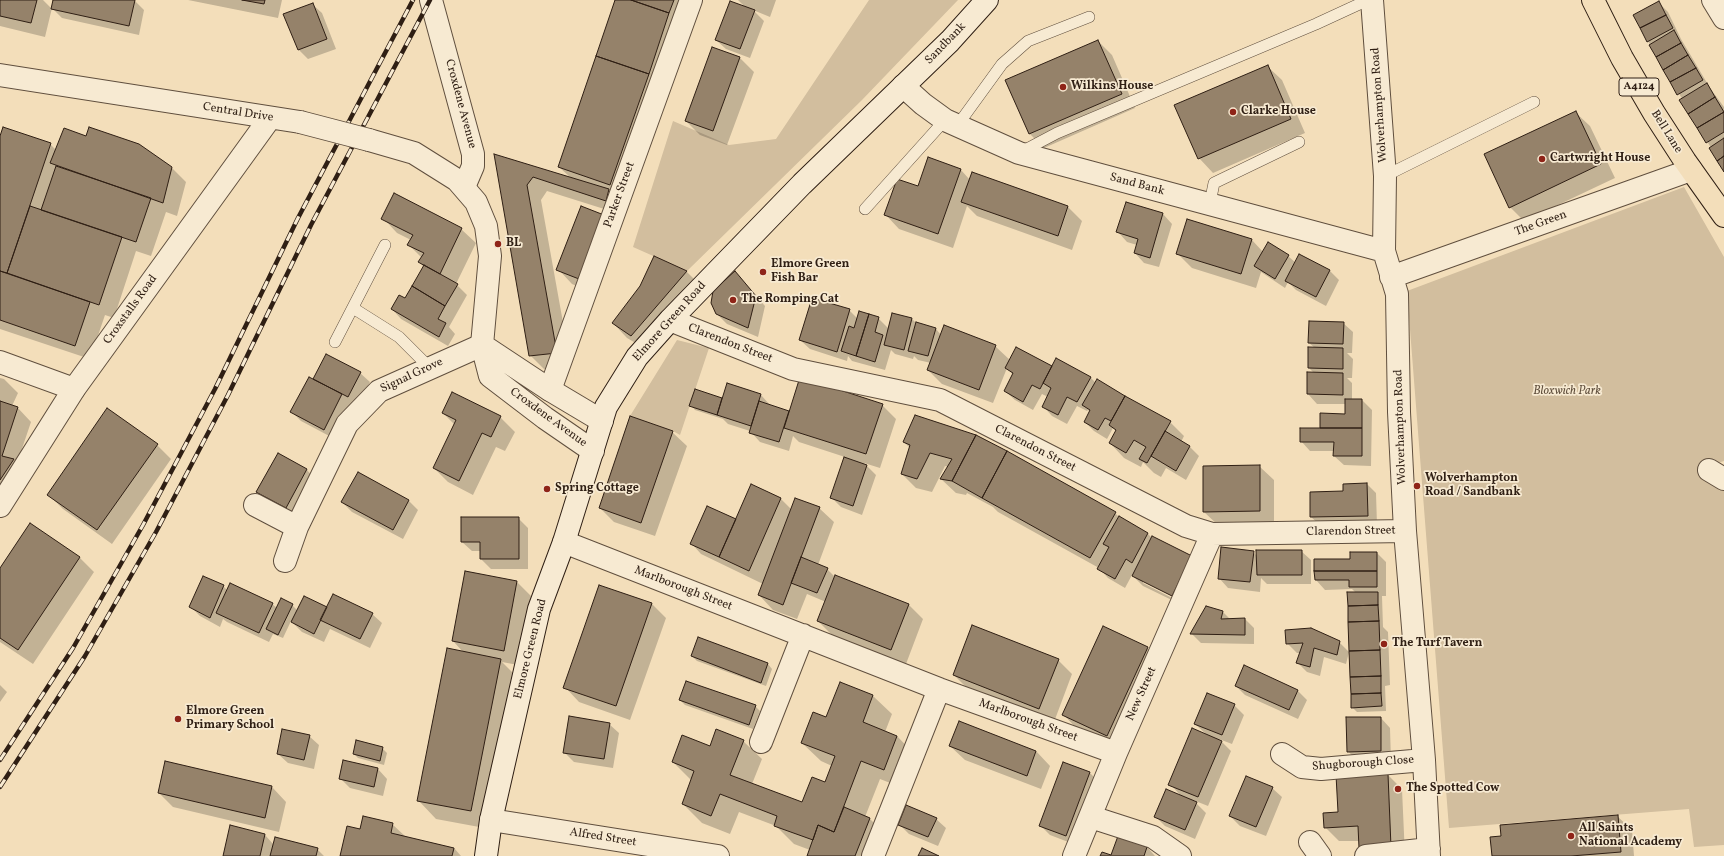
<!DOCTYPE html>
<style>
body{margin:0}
canvas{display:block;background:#f3deba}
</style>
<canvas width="1724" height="856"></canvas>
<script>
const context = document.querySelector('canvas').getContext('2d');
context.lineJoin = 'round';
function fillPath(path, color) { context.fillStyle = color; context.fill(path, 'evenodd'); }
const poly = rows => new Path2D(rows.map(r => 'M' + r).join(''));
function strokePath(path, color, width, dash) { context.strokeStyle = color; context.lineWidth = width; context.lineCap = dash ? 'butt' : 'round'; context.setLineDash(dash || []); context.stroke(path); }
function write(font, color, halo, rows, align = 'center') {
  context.font = font + ' Vollkorn,serif'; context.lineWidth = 3.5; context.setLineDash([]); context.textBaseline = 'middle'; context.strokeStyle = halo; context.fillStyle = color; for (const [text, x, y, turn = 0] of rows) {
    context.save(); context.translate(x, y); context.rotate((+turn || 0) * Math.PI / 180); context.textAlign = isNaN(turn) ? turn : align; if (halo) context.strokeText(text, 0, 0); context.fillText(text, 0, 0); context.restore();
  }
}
fillPath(poly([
 [869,0,958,0,862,100,687,271,633,247,673,121,729,145,776,139],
 [1684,187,1724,257,1724,461,1697,470,1724,487,1724,845,1694,847,1689,809,1449,828,1407,291],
 [677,340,709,348,680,435,673,431,630,416]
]), '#d2be9e');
fillPath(poly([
 [0,0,43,0,52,9,54,0,132,0,135,1,144,10,139,35,62,18,52,8,45,37,0,26],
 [188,0,282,0,278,18],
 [617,0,699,0,620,214,547,191,541,200,571,367,544,369,530,355,496,156,571,178,559,167],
 [738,0,776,0,770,17,753,10,764,21,750,58,726,49,716,40,746,8],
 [1658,2,1668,12,1681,39,1710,88,1724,107,1724,170,1648,41],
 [312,4,322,13,336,49,308,59,299,50],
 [1098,41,1112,55,1135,108,1044,148,1029,133],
 [740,58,754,72,727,145,700,135,686,121],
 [1267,66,1282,80,1305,133,1213,173,1199,158],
 [1575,112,1590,126,1615,178,1524,221,1510,207],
 [0,139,50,144,56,150,172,168,186,182,177,216,166,212,151,256,136,251,114,318,105,315,90,359,0,329],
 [961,170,970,180,973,173,1068,207,1082,221,1072,250,977,216,967,206,953,248,899,229,885,214],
 [581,207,593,293,572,284,558,269],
 [1163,214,1172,224,1159,267,1144,263,1135,253,1137,245,1127,242,1118,232],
 [383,218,461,229,476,243,456,284,467,295,449,327,455,334,448,346,401,319,392,309,405,300,424,267,419,262,422,258,409,245,411,240,397,233],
 [1188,221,1252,240,1263,252,1269,244,1288,256,1296,263,1330,271,1339,280,1326,306,1296,290,1288,282,1285,288,1261,272,1256,288,1192,268,1178,254],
 [686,271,701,286,646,349,627,338,613,323],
 [735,273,765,306,758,337,727,324,717,314],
 [849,310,858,319,878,318,889,329,912,319,916,323,936,329,941,335,995,346,1011,361,1052,368,1090,377,1096,383,1097,381,1170,422,1184,436,1181,442,1190,447,1199,456,1186,480,1166,468,1161,477,1154,473,1143,462,1141,467,1124,458,1110,443,1116,431,1113,428,1107,439,1094,431,1085,422,1090,412,1088,410,1087,411,1077,406,1067,424,1052,416,1043,406,1048,397,1042,394,1033,410,1015,400,1005,391,1013,375,1007,368,993,403,942,384,928,370,931,363,918,360,914,356,913,359,895,354,891,350,885,370,852,361,848,356,847,361,810,349,800,340],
 [1343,323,1353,332,1352,353,1347,353,1353,359,1352,378,1347,378,1352,383,1352,400,1362,400,1372,410,1371,466,1344,465,1334,456,1334,451,1310,451,1301,441,1346,415,1346,404,1317,404,1308,394,1308,373,1314,373,1309,368,1315,348,1309,343],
 [327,355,360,373,370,382,357,406,333,438,301,421,292,412,314,381],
 [0,378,4,379,18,393,12,406,17,407,31,422,0,514],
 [728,385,761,395,770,405,790,412,882,405,896,419,880,468,864,463,876,475,862,515,841,507,831,497,845,457,799,442,793,436,789,451,760,442,750,431,728,424,723,419,695,410,691,405,695,391,723,400],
 [443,413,500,417,515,432,505,451,496,447,473,495,448,482,434,468,455,425],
 [672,432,687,446,655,536,614,522,600,508],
 [904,442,1115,513,1121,519,1148,534,1152,538,1191,557,1182,605,1143,586,1132,575,1125,588,1108,578,1099,568,998,512,993,507,967,493,966,495,956,493,941,479,948,467,945,466,932,492,916,488,902,474,910,448],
 [1143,581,1177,598,1176,600,1143,583],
 [157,445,171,459,112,544,63,509,48,494],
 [278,454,307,470,316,480,296,517,267,502,257,492],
 [1259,466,1274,480,1274,525,1219,526,1204,512],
 [358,473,409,501,418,510,403,539,352,512,342,502],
 [1367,484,1376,493,1377,525,1321,526,1311,517,1344,492],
 [752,486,781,499,791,509,819,508,834,522,818,565,827,569,835,577,909,605,923,619,906,664,832,635,818,621,826,602,807,594,797,619,773,610,759,595,763,584,701,554,692,544,735,520],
 [518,518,528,528,528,569,491,569,481,559,481,551,472,551,462,542],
 [30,524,80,558,94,572,33,664,0,642,0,569],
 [1301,551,1311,560,1311,584,1267,584,1261,578,1260,592,1228,588,1219,578,1253,552,1257,556],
 [1377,553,1386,562,1386,596,1382,596,1383,627,1388,632,1390,685,1385,686,1386,711,1357,712,1352,707,1356,593,1352,589,1325,590,1316,580,1315,560,1351,560],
 [517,582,531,596,518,665,502,662,519,679,490,829,436,819,418,800,464,653,453,641],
 [223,586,227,590,272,604,277,608,292,605,298,611,328,608,372,614,382,623,370,648,330,629,324,642,302,632,291,621,283,638,273,634,269,642,227,622,223,619,220,627,200,616,190,606],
 [652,604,666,618,630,720,579,702,565,687],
 [1223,612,1230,619,1245,619,1254,628,1254,644,1201,643,1192,634],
 [1286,631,1339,642,1349,652,1346,664,1324,657,1320,676,1307,672,1298,663,1301,653,1297,653,1287,643],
 [699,638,768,664,772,669,766,686,697,661,692,656],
 [1147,648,1162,662,1121,749,1077,729,1063,714],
 [1058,660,1072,674,1054,722,968,689,954,675],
 [841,683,873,696,892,714,885,732,897,736,915,755,903,788,880,779,865,817,869,818,888,837,881,856,808,856,810,850,794,844,776,826,739,812,730,834,702,823,683,804,692,781,673,762,710,747,743,741,762,759,752,784,802,804,826,783,832,766,821,761,802,743,827,718],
 [0,685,7,692,0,702],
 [1236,686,1297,690,1307,700,1298,719,1245,695],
 [680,700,755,706,760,711,753,729,685,705],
 [1234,705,1244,715,1232,744,1219,739,1231,751,1208,806,1193,800,1206,813,1195,839,1165,826,1156,817,1182,797,1170,784,1207,735,1195,724],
 [1381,718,1390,728,1391,761,1357,761,1348,751],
 [609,724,619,733,613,768,574,762,564,752],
 [309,736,319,745,314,769,288,763,278,754],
 [950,746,1036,751,1050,766,1041,789,965,760],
 [382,748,387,753,384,765,358,758,354,754],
 [344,761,378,769,387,779,383,796,350,788,340,778],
 [166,762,272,787,286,802,279,832,173,807,159,793],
 [1064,763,1090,773,1099,782,1076,845,1050,835,1040,825],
 [1388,775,1402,789,1405,856,1360,841,1339,841,1325,827,1339,813,1337,776],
 [1272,788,1282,797,1266,836,1240,826,1230,816],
 [1617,816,1632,830,1634,856,1493,856],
 [936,819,946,828,938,846,909,834,899,824],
 [392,824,406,837,454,848,461,856,341,856,361,830],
 [231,826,265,835,274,845,317,849,324,856,224,856],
 [1119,838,1147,847,1155,856,1112,856]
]), '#0003');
const building = poly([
 [0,0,37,0,31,23,0,16,0,0],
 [53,0,135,0,129,26,51,9,53,0],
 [242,0,265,0,264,4,242,0],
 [615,0,631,0,669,13,649,74,596,56,615,0],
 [631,0,674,0,669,13,631,0],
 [730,1,755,10,740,49,715,40,730,1],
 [1659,1,1666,15,1640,28,1633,15,1659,1],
 [313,3,327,39,298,50,283,14,313,3],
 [1666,15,1673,28,1647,42,1640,28,1666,15],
 [1674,30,1681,43,1656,57,1649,45,1674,30],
 [1098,40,1122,94,1029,134,1005,80,1098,40],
 [1681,43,1688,55,1663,70,1656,57,1681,43],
 [712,47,740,57,713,131,685,121,712,47],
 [1688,55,1696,68,1670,82,1663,70,1688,55],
 [596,56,649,74,610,185,558,167,596,56],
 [1268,65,1291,119,1198,159,1174,105,1268,65],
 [1696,68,1703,80,1677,95,1670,82,1696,68],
 [1707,83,1715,97,1688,114,1679,100,1707,83],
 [1715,97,1724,112,1697,128,1688,114,1715,97],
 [1576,111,1601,164,1509,208,1484,154,1576,111],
 [1724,112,1724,132,1706,143,1697,128,1724,112],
 [3,127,51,143,7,273,0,271,0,136,3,127],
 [89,127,139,144,172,167,163,203,50,163,64,128,86,136,89,127],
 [1724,138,1724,156,1717,161,1709,148,1724,138],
 [494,154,609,189,606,201,533,177,527,185,557,353,529,356,494,154],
 [1724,156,1724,172,1717,161,1724,156],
 [928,157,961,169,938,234,884,215,897,179,918,186,928,157],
 [56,166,151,198,136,242,41,210,56,166],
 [972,172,1068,206,1058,236,961,202,972,172],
 [394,193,462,228,440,274,418,262,424,253,407,245,413,235,381,219,394,193],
 [1126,202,1163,213,1150,258,1134,253,1138,239,1116,232,1126,202],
 [30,206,122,237,99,305,7,273,30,206],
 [581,206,604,215,579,279,556,270,581,206],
 [1187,219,1252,239,1241,274,1176,254,1187,219],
 [1268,242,1289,255,1275,279,1254,266,1268,242],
 [1299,254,1330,270,1316,297,1285,281,1299,254],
 [654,256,687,271,631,336,612,323,640,286,654,256],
 [424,265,458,284,445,306,412,286,424,265],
 [0,271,90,302,75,346,0,320,0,271],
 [735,271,756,296,748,328,716,314,711,303,713,291,735,271],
 [412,286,445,306,438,319,446,323,439,337,391,309,399,295,405,298,412,286],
 [812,298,850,309,837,352,799,340,812,298],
 [859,311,869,314,856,356,841,351,849,326,854,328,859,311],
 [892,313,912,318,904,350,884,345,892,313],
 [869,314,879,317,875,332,883,335,875,362,856,356,869,314],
 [1309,321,1344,322,1343,344,1308,343,1309,321],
 [916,322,936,328,928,356,908,351,916,322],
 [944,325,996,345,979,390,927,370,944,325],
 [1016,347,1052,366,1040,389,1032,385,1023,402,1004,391,1013,373,1005,368,1016,347],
 [1308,347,1343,348,1343,369,1308,368,1308,347],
 [326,354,361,372,348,397,313,379,326,354],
 [1056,358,1091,377,1077,402,1067,397,1058,415,1042,407,1051,388,1043,383,1056,358],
 [1307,372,1343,373,1343,395,1307,394,1307,372],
 [309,377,342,394,324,430,290,412,309,377],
 [800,377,883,404,866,454,784,428,800,377],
 [1097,379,1125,396,1111,421,1105,418,1098,430,1084,422,1090,410,1082,405,1097,379],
 [727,383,761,394,751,426,717,415,727,383],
 [695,389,722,398,717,415,689,406,695,389],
 [452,392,501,416,491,437,482,433,459,481,433,468,456,420,442,413,452,392],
 [1125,396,1171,421,1147,463,1139,459,1146,447,1134,440,1126,453,1109,443,1116,430,1109,425,1125,396],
 [1345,399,1362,399,1362,428,1320,428,1320,413,1345,414,1345,399],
 [0,401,18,407,2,456,14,459,0,480,0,401],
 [759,401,789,411,779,442,749,433,759,401],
 [107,408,158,444,97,530,47,495,107,408],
 [915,415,976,435,952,481,940,479,952,459,930,453,917,479,901,474,910,445,903,442,915,415],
 [630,416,673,431,641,523,599,508,630,416],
 [1300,428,1362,428,1362,456,1333,456,1334,442,1300,442,1300,428],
 [1165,431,1190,446,1176,471,1151,456,1165,431],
 [976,435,1007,451,982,498,952,481,976,435],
 [1007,451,1116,512,1090,558,982,498,1007,451],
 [278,453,307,469,286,508,256,492,278,453],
 [844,457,867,465,853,506,830,498,844,457],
 [1260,465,1260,511,1203,512,1203,466,1260,465],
 [358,472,409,500,393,530,341,502,358,472],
 [1367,483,1368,516,1310,517,1310,492,1343,491,1343,484,1367,483],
 [751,484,781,498,749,571,719,557,751,484],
 [795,498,820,507,783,605,758,595,795,498],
 [707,506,736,519,719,557,690,544,707,506],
 [1119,516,1148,533,1132,563,1126,559,1115,579,1097,569,1109,547,1103,544,1119,516],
 [461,517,519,517,519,559,480,559,480,542,461,542,461,517],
 [30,523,80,557,18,650,0,638,0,568,30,523],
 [1152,536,1192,556,1172,596,1132,576,1152,536],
 [1221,547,1254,551,1250,582,1218,579,1221,547],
 [1256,550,1302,550,1302,575,1257,575,1256,550],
 [1350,552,1377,552,1377,571,1314,571,1314,559,1350,559,1350,552],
 [801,557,828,568,817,593,791,583,801,557],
 [465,571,517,581,504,651,452,641,465,571],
 [1314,571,1377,571,1377,587,1349,587,1349,580,1315,580,1314,571],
 [835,575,909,604,891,650,817,621,835,575],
 [203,576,224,585,210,618,189,607,203,576],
 [230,583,273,603,259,633,216,613,230,583],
 [599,585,652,603,616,706,563,688,599,585],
 [1347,592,1378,592,1378,605,1348,606,1347,592],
 [333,594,373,613,360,639,320,620,333,594],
 [304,596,327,607,314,634,291,622,304,596],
 [281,598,293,604,278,635,266,629,281,598],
 [1378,605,1379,621,1348,622,1348,606,1378,605],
 [1206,606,1223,611,1221,619,1245,618,1245,635,1190,634,1206,606],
 [1379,621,1380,650,1349,651,1348,622,1379,621],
 [972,625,1059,659,1039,709,953,675,972,625],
 [1103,626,1148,647,1107,736,1062,715,1103,626],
 [1311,628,1340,641,1337,655,1314,648,1310,667,1296,663,1303,643,1286,644,1285,630,1311,628],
 [698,637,768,663,761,683,691,656,698,637],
 [447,648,501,659,471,811,417,801,447,648],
 [1380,650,1381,676,1350,677,1349,651,1380,650],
 [1244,665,1298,690,1289,710,1235,686,1244,665],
 [1381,676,1381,693,1351,694,1350,677,1381,676],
 [686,681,756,705,749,725,679,700,686,681],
 [840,682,873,695,863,722,897,736,884,770,861,761,834,832,818,825,813,840,774,826,777,816,720,794,711,816,682,804,694,771,672,762,682,735,710,746,716,729,744,740,730,775,802,802,812,777,825,782,835,756,801,743,813,712,826,717,840,682],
 [1207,693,1235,704,1222,735,1194,724,1207,693],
 [1381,693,1382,706,1351,708,1351,694,1381,693],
 [569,716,610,723,604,759,563,753,569,716],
 [1346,717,1381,717,1381,751,1347,752,1346,717],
 [959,721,1036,751,1027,776,949,746,959,721],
 [1192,728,1222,741,1198,797,1168,785,1192,728],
 [282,729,310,735,304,760,277,754,282,729],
 [356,740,383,747,380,761,353,754,356,740],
 [343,760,378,768,374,787,339,779,343,760],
 [165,761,272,786,265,818,158,793,165,761],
 [1063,762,1090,772,1066,836,1039,826,1063,762],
 [1388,774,1391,847,1359,848,1358,826,1324,828,1323,813,1338,812,1336,775,1388,774],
 [1246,776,1273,787,1256,827,1229,816,1246,776],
 [1166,789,1197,802,1185,830,1154,817,1166,789],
 [906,805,937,818,928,837,898,825,906,805],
 [844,807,870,818,855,856,807,856,818,825,834,832,844,807],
 [1618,815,1621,852,1571,856,1492,856,1490,837,1501,836,1500,825,1618,815],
 [363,816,393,823,391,833,454,848,452,856,340,856,347,826,360,829,363,816],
 [230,825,265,834,260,856,223,856,230,825],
 [1118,836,1147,847,1144,856,1100,856,1102,852,1111,855,1118,836],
 [275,837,318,848,316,856,270,856,275,837],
 [922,848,939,856,918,856,922,848]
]);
fillPath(building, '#95826a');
strokePath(building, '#2f1f14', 1);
const service = poly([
 [957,126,1002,64,1028,41,1089,17],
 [1021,152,1057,133,1316,24,1368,0],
 [1385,176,1534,102],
 [1210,203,1214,183,1299,142],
 [865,209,945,120],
 [353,308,399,337,430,368],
 [335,342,385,245]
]);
const minor = poly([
 [431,0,473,154,473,166,464,187],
 [1372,0,1385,176,1384,251,1397,294,1399,412,1405,531,1424,760,1429,856],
 [1713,0,1724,18],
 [903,86,923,104,945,120,1019,153,1384,251],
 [1391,277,1691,170],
 [670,320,793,369,940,400,1186,526,1212,534,1405,531],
 [0,362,74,389],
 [550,390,691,0],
 [1709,470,1724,479],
 [255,505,297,527],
 [564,542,939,689,1116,753],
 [285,561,297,527,347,424,379,391,482,345],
 [761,742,803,635],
 [1282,754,1302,767,1321,769,1424,760],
 [1091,817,1153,837,1180,856],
 [491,820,718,856],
 [1310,842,1320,856],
 [873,856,939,689],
 [1074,856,1116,753,1212,534],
 [1366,856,1429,849]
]);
const tertiary = poly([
 [0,75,300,122],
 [369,140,414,153,457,180,476,202,486,226,490,256,482,345,490,376,545,418,593,451],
 [482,345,550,390,602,421],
 [0,506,74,389,270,118]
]);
const secondary = poly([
 [486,856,491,820,539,609,564,542,606,407,637,357,670,320,802,184,950,41,987,0]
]);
const primary = poly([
 [1593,0,1622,58,1654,113,1685,161,1724,216]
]);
strokePath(service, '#604f3e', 12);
strokePath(minor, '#604f3e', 24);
strokePath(tertiary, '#604f3e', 24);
strokePath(secondary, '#2f1f14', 24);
strokePath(primary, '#2f1f14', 24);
strokePath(service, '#f7ead2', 11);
strokePath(minor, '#f7ead2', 22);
strokePath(tertiary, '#f7ead2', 22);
strokePath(secondary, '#f7ead2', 22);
strokePath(primary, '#f3deba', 22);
const rail = poly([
 [0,760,73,648,143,525,215,389,298,218,413,0],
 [0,787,85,656,156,532,228,395,311,225,430,0]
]);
strokePath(rail, '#2f1f14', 4.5);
strokePath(rail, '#f7ead2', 3, [9]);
const tertiaryBridge = poly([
 [300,122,369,140]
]);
strokePath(tertiaryBridge, '#604f3e', 24, []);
strokePath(tertiaryBridge, '#f7ead2', 22);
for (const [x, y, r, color] of [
 [1063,87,4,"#8f2418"],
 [1233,112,4,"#8f2418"],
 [1542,159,4,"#8f2418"],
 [498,244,4,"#8f2418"],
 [763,272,4,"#8f2418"],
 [733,300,4,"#8f2418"],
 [1417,486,4,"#8f2418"],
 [547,489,4,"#8f2418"],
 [1384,644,4,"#8f2418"],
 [178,719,4,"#8f2418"],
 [1398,789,4,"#8f2418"],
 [1571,836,4,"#8f2418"]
]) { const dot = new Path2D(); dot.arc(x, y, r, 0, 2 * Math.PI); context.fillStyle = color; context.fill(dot); strokePath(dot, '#f7ead2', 1.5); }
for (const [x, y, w] of [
 [1639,87,40]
]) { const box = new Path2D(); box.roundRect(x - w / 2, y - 9, w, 18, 3); context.fillStyle = '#f7ead2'; context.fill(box); strokePath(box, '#2f1f14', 1); }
write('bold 11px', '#2f1f14', null, [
 ["A4124",1639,87]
]);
write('12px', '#2f1f14', '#f7ead2', [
 ["Sandbank",946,44,-46],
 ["Croxdene Avenue",460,104,75],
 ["Wolverhampton Road",1380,105,-94],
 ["Central Drive",238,113,9],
 ["Bell Lane",1666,132,58],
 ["Sand Bank",1137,185,15],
 ["Parker Street",620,195,-70],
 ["The Green",1541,224,-20],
 ["Croxstalls Road",131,310,-54],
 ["Elmore Green Road",670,322,-48],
 ["Clarendon Street",730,344,21],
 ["Signal Grove",412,376,-25],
 ["Croxdene Avenue",548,418,36],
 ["Wolverhampton Road",1401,427,-92],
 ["Clarendon Street",1035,449,27],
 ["Clarendon Street",1351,532,-1],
 ["Marlborough Street",683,589,21],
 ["Elmore Green Road",531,649,-76],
 ["New Street",1142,694,-66],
 ["Marlborough Street",1028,721,20],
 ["Shugborough Close",1363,764,-4],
 ["Alfred Street",603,838,9]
]);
write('bold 12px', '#2f1f14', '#f7ead2', [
 ["Wilkins House",1071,87],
 ["Clarke House",1241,112],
 ["Cartwright House",1550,159],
 ["BL",506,244],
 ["Elmore Green",771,265],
 ["Fish Bar",771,279],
 ["The Romping Cat",741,300],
 ["Wolverhampton",1425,479],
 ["Road / Sandbank",1425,493],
 ["Spring Cottage",555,489],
 ["The Turf Tavern",1392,644],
 ["Elmore Green",186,712],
 ["Primary School",186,726],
 ["The Spotted Cow",1406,789],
 ["All Saints",1579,829],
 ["National Academy",1579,843]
], 'left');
write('italic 12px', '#604f3d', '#f7ead2', [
 ["Bloxwich Park",1567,392]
]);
</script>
